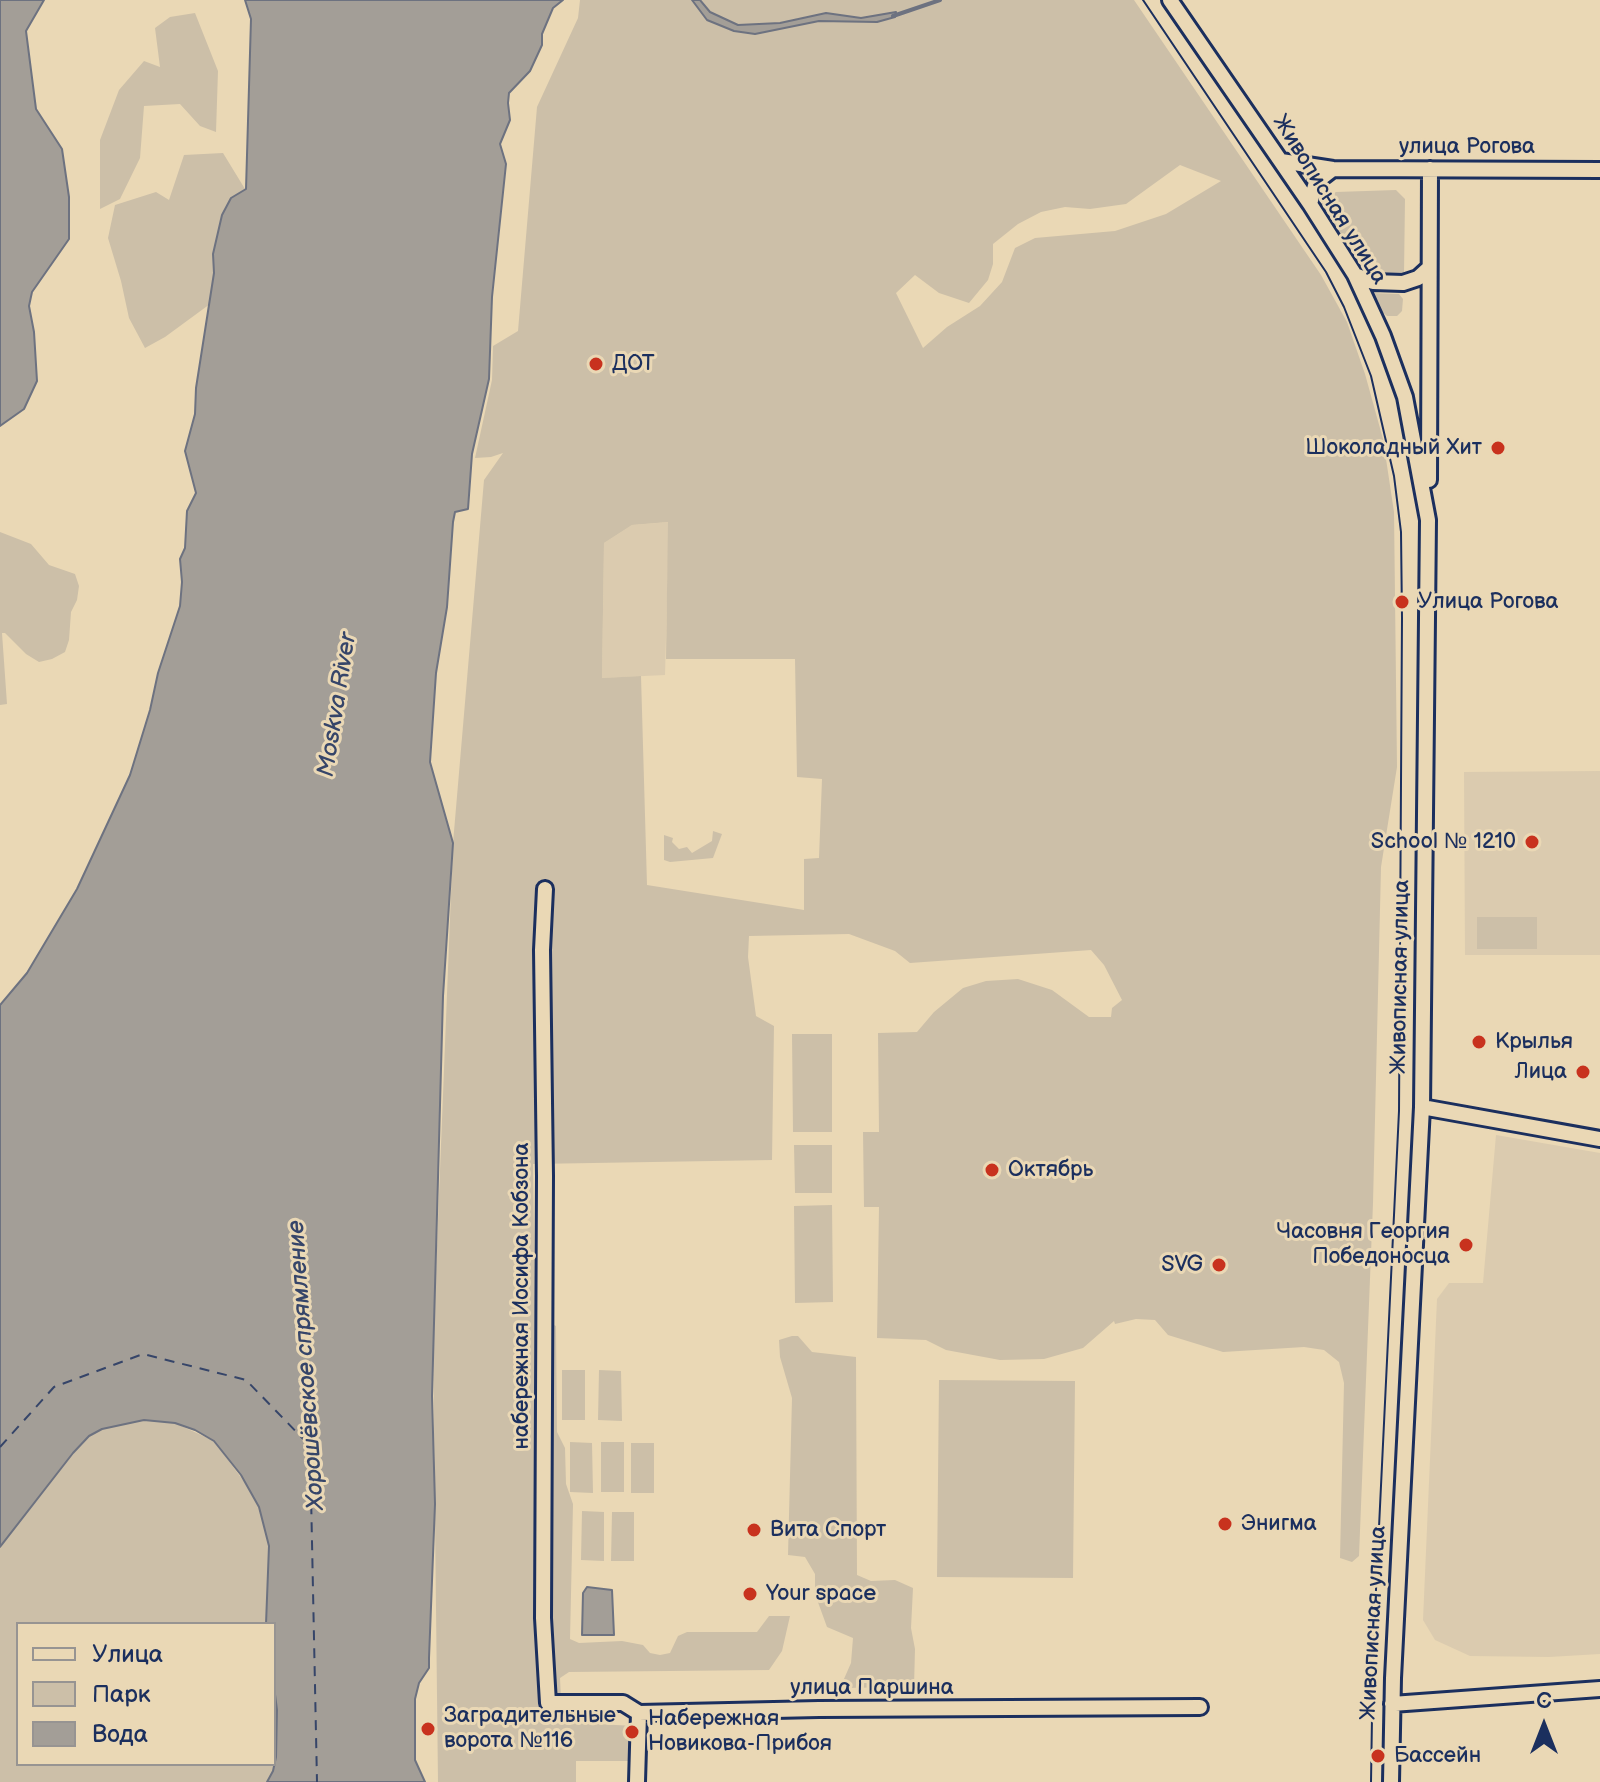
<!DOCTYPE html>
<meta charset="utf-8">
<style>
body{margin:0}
#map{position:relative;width:1600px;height:1782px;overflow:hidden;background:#ead8b5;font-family:"Balsamiq Sans",sans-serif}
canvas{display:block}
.legend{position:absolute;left:16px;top:1622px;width:260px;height:144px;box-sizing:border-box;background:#ead8b5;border:2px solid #979492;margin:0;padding:10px 14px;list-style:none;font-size:24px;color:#1b2f5e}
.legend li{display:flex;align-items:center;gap:16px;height:40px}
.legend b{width:40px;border:2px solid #979492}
.north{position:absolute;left:1504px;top:1686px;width:80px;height:80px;-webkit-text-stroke:6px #ead8b5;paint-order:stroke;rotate:0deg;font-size:22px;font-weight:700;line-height:32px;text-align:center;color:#1b2f5e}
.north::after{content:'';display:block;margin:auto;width:28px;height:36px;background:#1b2f5e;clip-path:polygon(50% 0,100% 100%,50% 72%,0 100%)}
</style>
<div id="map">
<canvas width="1600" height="1782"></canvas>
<ul class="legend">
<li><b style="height:10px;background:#ead8b5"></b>Улица</li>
<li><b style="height:22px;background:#ccbfa8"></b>Парк</li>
<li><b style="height:22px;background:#a39e97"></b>Вода</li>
</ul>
<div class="north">С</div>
</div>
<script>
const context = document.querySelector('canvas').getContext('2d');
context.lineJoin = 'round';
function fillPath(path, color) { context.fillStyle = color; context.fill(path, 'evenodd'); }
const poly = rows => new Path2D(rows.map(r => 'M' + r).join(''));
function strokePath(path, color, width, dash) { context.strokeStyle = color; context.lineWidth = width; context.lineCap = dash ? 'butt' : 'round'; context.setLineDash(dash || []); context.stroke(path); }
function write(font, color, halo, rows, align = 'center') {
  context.font = font + ' "Balsamiq Sans",sans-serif'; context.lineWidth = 6; context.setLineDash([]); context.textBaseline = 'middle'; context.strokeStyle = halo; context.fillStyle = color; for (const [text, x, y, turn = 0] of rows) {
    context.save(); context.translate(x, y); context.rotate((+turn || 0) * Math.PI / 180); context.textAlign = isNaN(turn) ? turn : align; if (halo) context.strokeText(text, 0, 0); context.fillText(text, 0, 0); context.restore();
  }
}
fillPath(poly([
 [669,522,665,675,602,678,604,543,632,525],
 [1600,771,1600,955,1465,955,1464,772],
 [1496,1135,1600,1153,1600,1654,1549,1657,1470,1656,1435,1640,1423,1620,1437,1299,1449,1283,1483,1283]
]), '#dbcbaf');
fillPath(poly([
 [580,0,692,0,707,20,734,31,755,34,819,21,877,22,895,12,861,18,826,13,780,23,738,25,710,12,700,0,1134,0,1321,275,1347,322,1365,374,1383,439,1394,512,1397,767,1381,867,1373,1203,1359,1556,1352,1562,1340,1558,1344,1383,1339,1362,1324,1350,1304,1347,1223,1352,1168,1335,1155,1320,1136,1319,1115,1324,1114,1321,1083,1348,1044,1359,1000,1360,946,1350,926,1340,877,1338,879,1207,864,1207,863,1132,879,1132,878,1033,917,1032,934,1012,963,988,986,981,1018,979,1052,990,1089,1017,1111,1017,1112,1008,1122,1000,1104,965,1091,950,910,963,895,951,849,934,749,936,748,957,756,1016,774,1026,772,1160,533,1164,535,1306,537,1316,556,1326,557,1432,565,1448,566,1484,573,1504,570,1639,579,1643,622,1641,643,1645,650,1653,660,1655,670,1653,678,1636,687,1632,757,1632,769,1616,790,1616,782,1651,769,1670,569,1672,560,1678,562,1722,634,1726,633,1761,576,1761,576,1782,438,1782,433,1346,453,843,484,480,503,453,491,457,475,458,492,380,493,346,518,331,537,107,578,18],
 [1180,165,1221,181,1166,214,1115,231,1035,238,1015,248,1002,282,980,306,947,327,923,348,896,293,915,275,939,293,969,303,988,280,993,264,993,244,1018,224,1041,212,1065,207,1090,209,1126,204],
 [668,522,666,659,795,659,797,777,822,779,819,858,804,859,804,910,647,885,641,676,602,678,604,543,632,525],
 [195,13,218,71,216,132,200,126,180,104,144,106,140,158,120,199,100,209,100,140,119,90,144,61,160,67,155,28,170,17],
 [223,153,245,189,231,198,222,215,213,254,214,273,210,304,165,337,145,348,129,318,121,281,108,238,115,205,156,192,169,200,184,155],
 [1396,190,1405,199,1404,274,1401,278,1363,275,1319,206,1327,197,1336,192],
 [1372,293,1399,294,1403,299,1402,311,1397,316,1387,316,1380,310],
 [0,532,31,544,49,565,75,574,79,586,77,600,71,612,69,640,65,652,52,659,39,662,26,654,5,633,2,633,7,704,0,705],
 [713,831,722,834,713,858,670,862,664,860,664,835,673,838,672,842,679,849,687,847,692,853,712,841],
 [1477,917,1537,917,1537,949,1477,949],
 [792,1034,832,1034,832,1132,793,1132],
 [794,1145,832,1145,832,1193,795,1193],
 [832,1205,833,1302,795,1303,794,1206],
 [792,1336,798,1336,812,1352,856,1357,857,1575,871,1581,895,1580,913,1588,911,1628,915,1649,914,1687,840,1688,851,1663,853,1638,827,1627,815,1594,815,1574,805,1557,788,1555,792,1398,780,1357,779,1340],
 [562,1370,585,1370,585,1420,562,1420],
 [599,1370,621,1371,622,1421,598,1420],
 [939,1380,1075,1381,1073,1578,937,1577],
 [144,1420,175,1423,214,1441,251,1491,259,1507,269,1547,266,1624,18,1624,18,1764,274,1764,274,1687,277,1710,276,1757,273,1771,267,1782,0,1782,0,1547,73,1453,89,1436,102,1429],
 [570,1442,592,1443,593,1493,570,1492],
 [601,1442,624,1442,624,1492,601,1492],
 [631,1443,654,1443,654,1493,631,1493],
 [582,1511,604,1512,604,1561,581,1560],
 [612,1512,634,1512,634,1561,611,1561]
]), '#ccbfa8');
const water = poly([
 [0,0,44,0,26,31,36,109,62,149,69,197,69,239,32,292,29,306,34,332,37,381,24,409,0,426,0,0],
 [245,0,563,0,553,8,542,34,542,45,530,71,509,93,508,103,510,120,500,144,506,164,492,297,489,379,472,454,468,509,455,512,453,522,447,607,436,673,430,762,453,843,443,996,432,1396,435,1504,429,1658,429,1668,419,1683,415,1699,415,1760,425,1782,267,1782,273,1771,276,1757,277,1710,274,1687,274,1624,266,1624,269,1546,259,1507,241,1475,214,1441,195,1430,175,1423,144,1420,102,1429,89,1436,73,1453,0,1547,0,1005,27,973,77,889,130,775,150,710,158,673,180,606,182,582,180,559,185,548,187,511,196,493,185,451,195,414,196,388,214,273,213,254,222,215,231,198,246,189,251,19,245,0],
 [692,0,700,0,710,12,738,25,780,23,826,13,861,18,896,12,895,17,877,22,819,21,755,34,734,31,707,20,692,0],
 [587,1587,612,1590,614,1635,582,1635,583,1593,587,1587]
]);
fillPath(water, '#a39e97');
strokePath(water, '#6d7280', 2);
strokePath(poly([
 [893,16,940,0]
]), '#6d7280', 4);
strokePath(poly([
 [0,1447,54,1387,143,1354,246,1380,310,1446,317,1782]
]), '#364569', 2, [10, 8]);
const minor = poly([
 [1170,0,1310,204,1355,275,1383,336,1405,397,1428,520,1422,1107,1393,1678,1391,1782],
 [1281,161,1333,169,1600,170],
 [1310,204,1316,182,1333,169],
 [1355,275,1373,282,1403,283,1418,278,1429,268],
 [1429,480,1430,169],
 [545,889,542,950,545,1176,543,1618,548,1703,623,1703,639,1713,819,1709,1200,1707],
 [1422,1107,1600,1139],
 [1392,1704,1600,1689],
 [637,1782,639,1713]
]);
strokePath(minor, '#1b2f5e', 20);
strokePath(minor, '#ead8b5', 14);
strokePath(poly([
 [1143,0,1326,272,1344,307,1371,376,1394,476,1401,532,1402,618,1399,1111,1373,1652,1371,1782]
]), '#1b2f5e', 2);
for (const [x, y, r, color] of [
 [596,364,8,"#c8321e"],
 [1498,448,8,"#c8321e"],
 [1402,602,8,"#c8321e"],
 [1532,842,8,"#c8321e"],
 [1479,1042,8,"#c8321e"],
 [1583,1072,8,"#c8321e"],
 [992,1170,8,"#c8321e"],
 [1466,1245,8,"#c8321e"],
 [1219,1265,8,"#c8321e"],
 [1225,1524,8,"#c8321e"],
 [754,1530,8,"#c8321e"],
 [750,1594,8,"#c8321e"],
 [428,1729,8,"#c8321e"],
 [632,1732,8,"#c8321e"],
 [1378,1756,8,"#c8321e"]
]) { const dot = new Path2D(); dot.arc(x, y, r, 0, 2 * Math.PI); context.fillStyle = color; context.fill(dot); strokePath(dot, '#ead8b5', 3); }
write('22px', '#1b2f5e', '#ead8b5', [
 ["улица Рогова",1467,147],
 ["Живописная улица",1329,200,58],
 ["Живописная улица",1401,977,-89],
 ["набережная Иосифа Кобзона",522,1296,-90],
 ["Живописная улица",1374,1623,-87],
 ["улица Паршина",872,1688]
]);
write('22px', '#1b2f5e', '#ead8b5', [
 ["ДОТ",612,364],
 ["Шоколадный Хит",1482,448,"right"],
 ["Улица Рогова",1418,602],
 ["School № 1210",1516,842,"right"],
 ["Крылья",1495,1042],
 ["Лица",1567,1072,"right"],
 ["Октябрь",1008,1170],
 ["Часовня Георгия",1450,1232,"right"],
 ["Победоносца",1450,1257,"right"],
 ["SVG",1203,1265,"right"],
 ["Энигма",1241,1524],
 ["Вита Спорт",770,1530],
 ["Your space",766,1594],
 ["Заградительные",444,1716],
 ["ворота №116",444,1741],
 ["Набережная",648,1719],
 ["Новикова-Прибоя",648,1744],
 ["Бассейн",1394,1756]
], 'left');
write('italic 24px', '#364569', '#ead8b5', [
 ["Moskva River",338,705,-81],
 ["Хорошёвское спрямление",307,1365,-94]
]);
</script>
